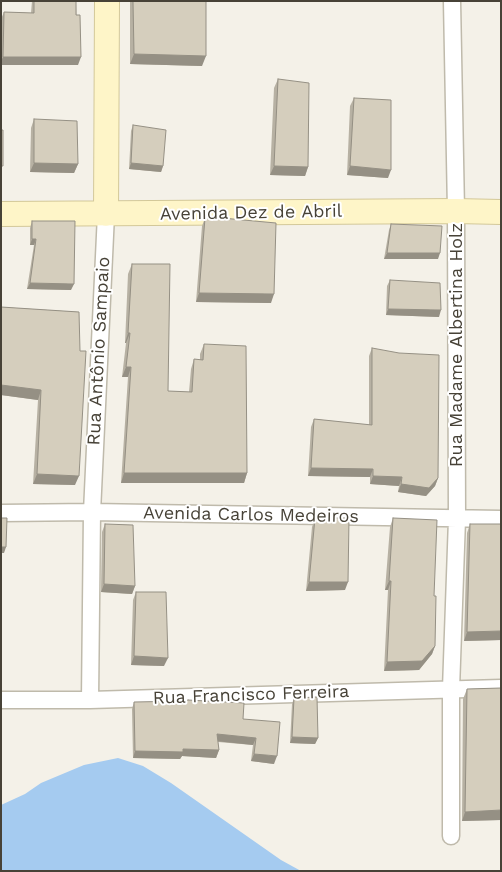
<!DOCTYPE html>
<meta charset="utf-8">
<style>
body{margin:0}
#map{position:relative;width:502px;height:872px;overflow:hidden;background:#f4f1e8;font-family:"Work Sans",sans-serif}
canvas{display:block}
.frame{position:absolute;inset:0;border:2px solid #474237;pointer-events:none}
</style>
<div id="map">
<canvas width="502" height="872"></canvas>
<div class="frame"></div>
</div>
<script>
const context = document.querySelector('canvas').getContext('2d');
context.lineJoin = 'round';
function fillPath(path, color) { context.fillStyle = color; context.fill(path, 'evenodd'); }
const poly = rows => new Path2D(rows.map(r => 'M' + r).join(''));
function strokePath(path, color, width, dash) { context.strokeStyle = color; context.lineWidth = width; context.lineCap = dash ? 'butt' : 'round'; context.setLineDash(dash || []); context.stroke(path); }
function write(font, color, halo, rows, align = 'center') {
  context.font = font + ' "Work Sans",sans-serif'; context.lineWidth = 4; context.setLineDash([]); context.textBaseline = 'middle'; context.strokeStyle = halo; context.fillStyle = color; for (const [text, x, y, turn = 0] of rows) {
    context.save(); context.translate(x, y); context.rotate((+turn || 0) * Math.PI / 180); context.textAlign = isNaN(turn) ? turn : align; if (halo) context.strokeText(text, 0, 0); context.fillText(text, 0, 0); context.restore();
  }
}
fillPath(poly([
 [118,758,143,766,171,783,281,860,301,871,1,871,1,805,25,794,41,783,84,765]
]), '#a5cbf0');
const street = poly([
 [1,513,92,512,501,519],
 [1,700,90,700,501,688],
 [90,700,92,512,106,214],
 [451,836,451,689,457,519,456,211,452,1]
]);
const secondary = poly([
 [1,214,456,211,501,212],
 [106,214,107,1]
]);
strokePath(street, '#bfbaab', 19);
strokePath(secondary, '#d3c899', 26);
strokePath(street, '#fff', 16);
strokePath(secondary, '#fef5c8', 24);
fillPath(poly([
 [32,1,76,1,78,65,1,65,1,19,4,12,31,13],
 [130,1,206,1,202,66,130,64],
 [278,79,308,167,305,176,270,175,274,88],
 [354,98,388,178,347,175,350,106],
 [34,119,78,164,74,173,30,172,31,128],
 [133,125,163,166,161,172,129,169,131,131],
 [205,218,271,303,196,302,202,226],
 [32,221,71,290,27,289,34,245,30,245,30,228],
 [391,224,438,259,384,259,389,230],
 [132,264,168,391,189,392,191,369,194,359,200,360,200,354,204,344,247,473,244,483,121,483,128,377,122,377,126,343,125,343,128,274],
 [390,280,439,317,386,315,387,286],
 [1,307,79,312,75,485,33,484,38,400,1,395],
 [372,348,438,478,435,486,426,496,398,492,399,486,370,484,370,477,308,476,311,427,314,419,369,425,369,356],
 [315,518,345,590,306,591,312,527],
 [393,518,434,596,435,646,432,654,419,670,384,671,388,590,385,590,390,527],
 [105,524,135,586,132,594,101,592,102,532],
 [470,524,501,640,464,641,467,533],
 [136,592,164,666,131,665,133,600],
 [501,688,501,820,462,821,463,699,467,689],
 [294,698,318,738,315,744,290,743,292,704],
 [134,702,243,719,274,764,251,761,253,745,218,742,219,750,216,758,182,756,180,759,133,758,132,709]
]), '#b7b1a3');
fillPath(poly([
 [134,54,206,56,202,66,130,64],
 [3,57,81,57,78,65,1,65,1,61],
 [34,163,78,164,74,173,30,172],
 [131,163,163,166,161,172,129,169],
 [274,166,308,167,305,176,270,175],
 [350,166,391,170,388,178,347,175],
 [32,239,36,239,34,245,30,245],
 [387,253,440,253,438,259,384,259],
 [30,283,74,284,71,290,27,289],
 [199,293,274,294,271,303,196,302],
 [388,309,441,310,439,317,386,315],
 [128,333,130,333,126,343,125,343],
 [126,367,131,367,128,377,122,377],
 [1,385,41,390,38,400,1,395],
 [311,468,373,469,370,477,308,476],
 [124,473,247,473,244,483,121,483],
 [37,474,79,476,75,485,33,484],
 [373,476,402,477,399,486,370,484],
 [438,478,435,486,426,496,398,492,401,484],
 [1,547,6,547,4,553,1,553],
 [389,581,391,581,388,590,385,590],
 [309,582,348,582,345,590,306,591],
 [104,584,135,586,132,594,101,592],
 [501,631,501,640,464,641,467,632],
 [435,646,432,654,419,670,384,671,387,662],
 [134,656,168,658,164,666,131,665],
 [217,734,256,738,253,745,215,741],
 [292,737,318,738,315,744,290,743],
 [183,749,219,750,216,758,182,756,180,759,133,758,135,751],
 [254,754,277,756,274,764,251,761],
 [501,810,501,820,462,821,465,812]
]), '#959084');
const building = poly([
 [34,1,76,1,76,15,80,15,81,57,3,57,4,12,34,13,34,1],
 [133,1,206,1,206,56,134,54,133,1],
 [278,79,309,83,308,167,274,166,278,79],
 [354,98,391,100,391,170,350,166,354,98],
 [34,119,77,121,78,164,34,163,34,119],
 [133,125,166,130,163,166,131,163,133,125],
 [1,130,3,130,3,166,1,166,1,130],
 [205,218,222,218,276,223,274,294,199,293,205,218],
 [32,221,75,221,74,284,30,283,36,239,32,239,32,221],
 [391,224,442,226,440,253,387,253,391,224],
 [132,264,170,264,168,391,192,392,194,359,203,360,204,344,246,346,247,473,124,473,131,367,126,367,130,333,128,333,132,264],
 [390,280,440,283,441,310,388,309,390,280],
 [1,307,79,312,80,351,86,351,79,476,37,474,41,390,1,385,1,307],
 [372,348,399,353,439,355,438,478,429,488,401,484,402,477,373,476,373,469,311,468,314,419,372,425,372,348],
 [1,518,7,518,6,547,1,547,1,518],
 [315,518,349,518,348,582,309,582,315,518],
 [393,518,437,520,434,596,436,596,435,646,422,661,387,662,391,581,389,581,393,518],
 [105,524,133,525,135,586,104,584,105,524],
 [470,524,501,524,501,631,467,632,470,524],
 [136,592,166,592,168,658,134,656,136,592],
 [501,688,501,810,465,812,467,689,501,688],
 [317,697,318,738,292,737,294,698,317,697],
 [188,700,244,703,243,719,280,722,277,756,254,754,256,738,217,734,219,750,183,749,183,752,135,751,134,702,186,701,188,700]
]);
fillPath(building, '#d5cebd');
strokePath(building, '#959084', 1);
write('18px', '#474237', '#fff', [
 ["Avenida Dez de Abril",251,213,-1],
 ["Rua Madame Albertina Holz",457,345,-90],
 ["Rua Antônio Sampaio",99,351,-87],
 ["Avenida Carlos Medeiros",251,515,1],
 ["Rua Francisco Ferreira",251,695,-2]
]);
</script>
